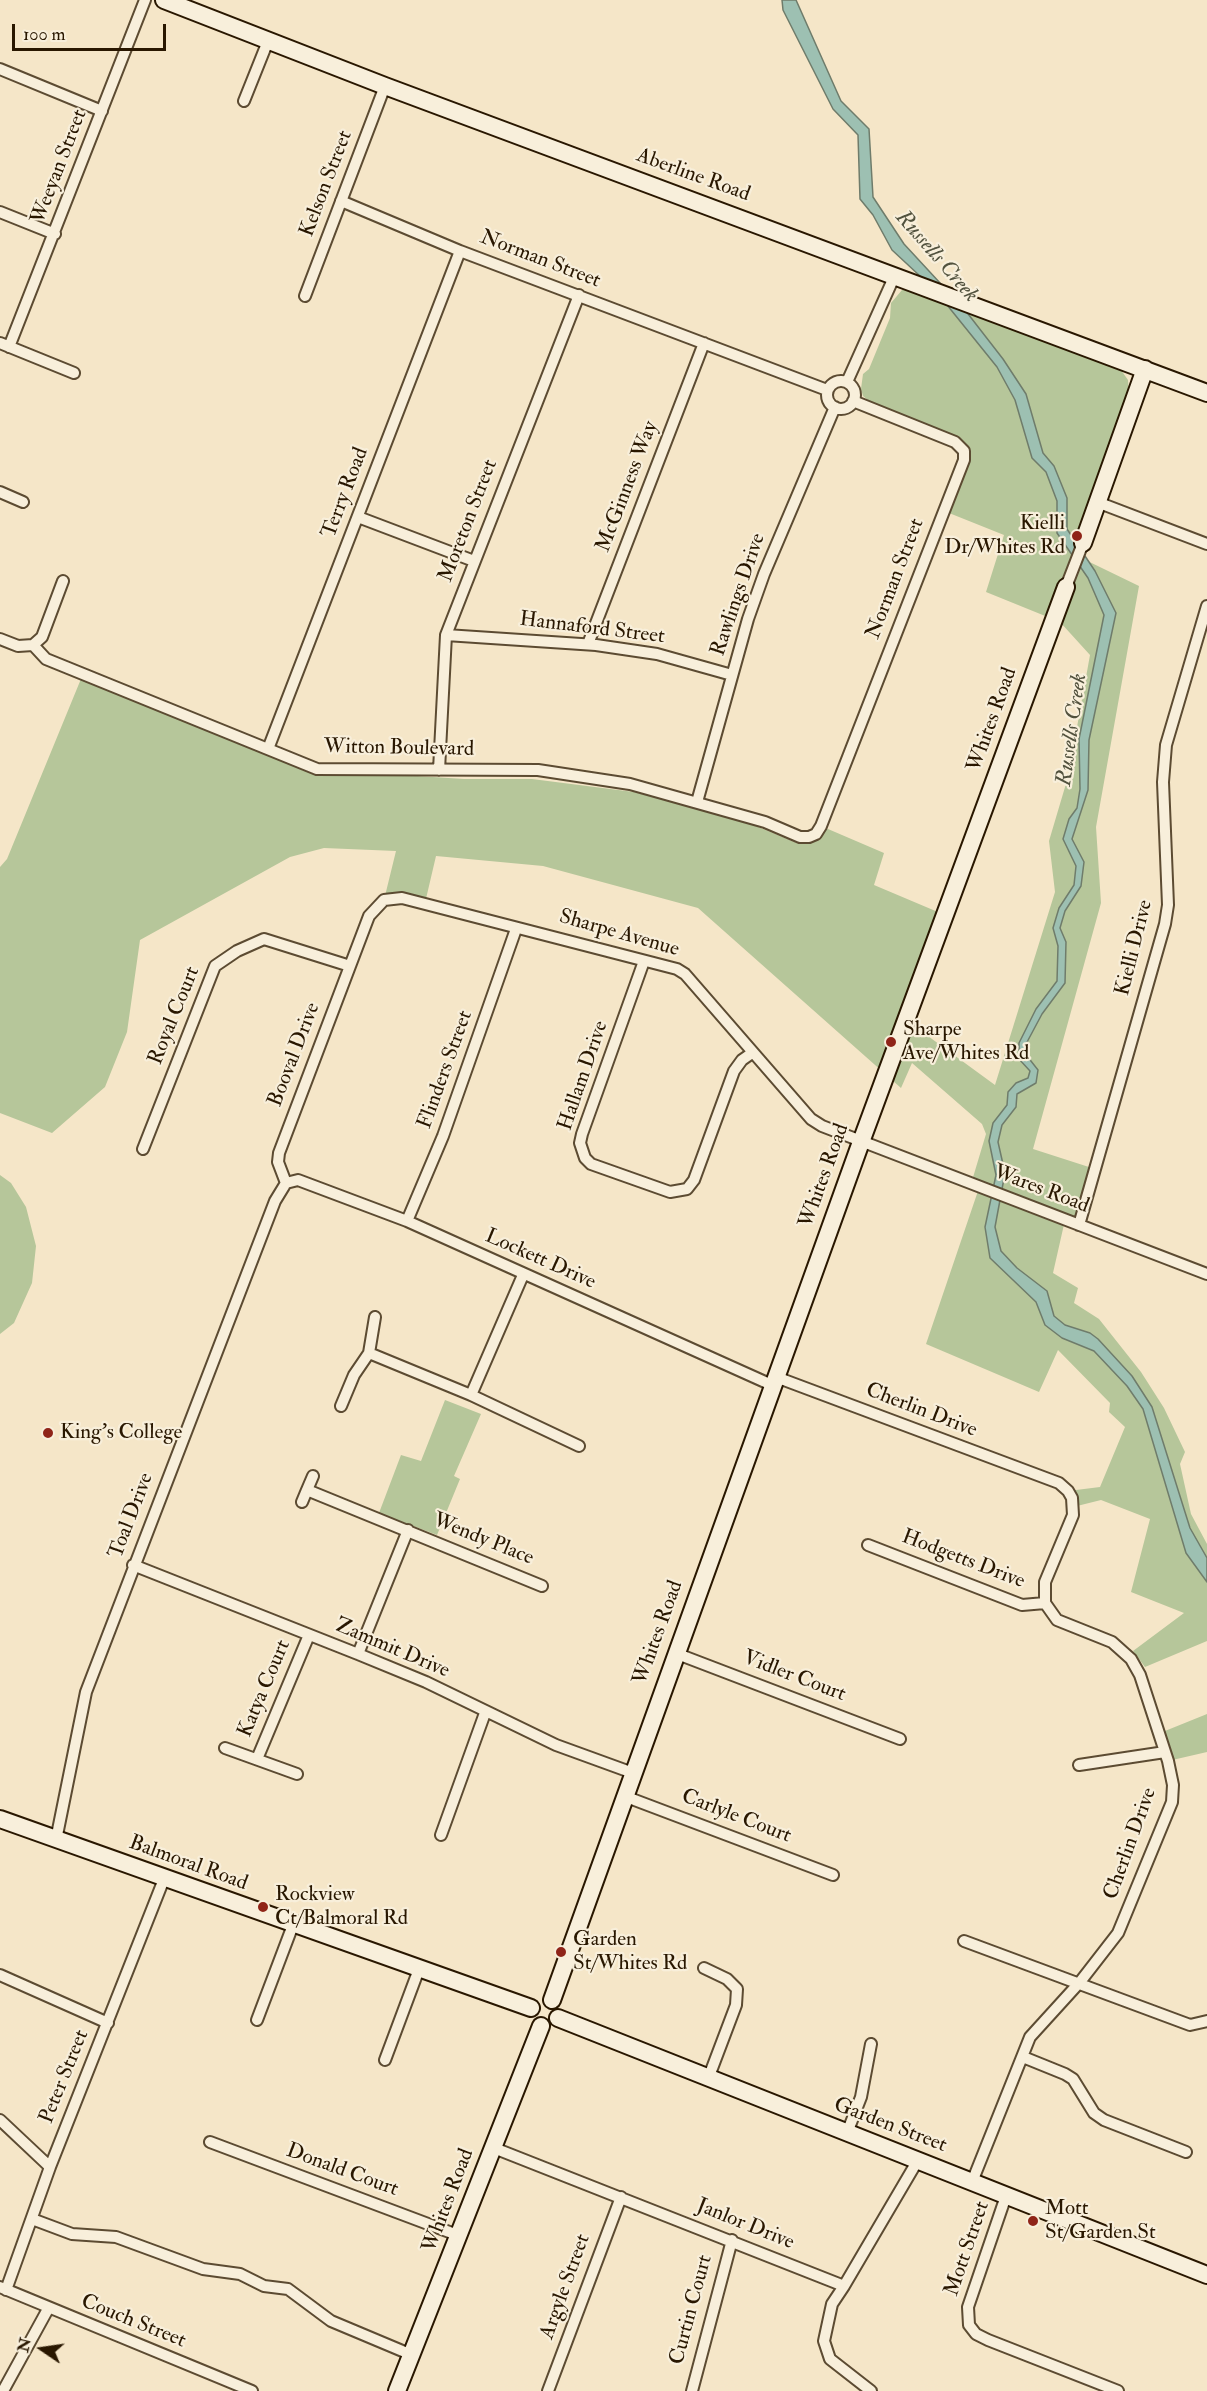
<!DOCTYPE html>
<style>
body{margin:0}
#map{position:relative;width:1207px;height:2391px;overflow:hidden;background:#f5e6c8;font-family:"IM FELL Double Pica",serif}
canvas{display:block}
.north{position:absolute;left:12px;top:2319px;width:60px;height:60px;-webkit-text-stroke:4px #f8efdb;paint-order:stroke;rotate:283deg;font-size:16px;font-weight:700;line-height:24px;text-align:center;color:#291700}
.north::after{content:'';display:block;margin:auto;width:21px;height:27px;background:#291700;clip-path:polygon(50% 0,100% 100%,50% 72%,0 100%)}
.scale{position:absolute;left:12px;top:24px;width:154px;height:27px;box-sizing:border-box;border:3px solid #291700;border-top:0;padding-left:8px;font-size:18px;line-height:21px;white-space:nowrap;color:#291700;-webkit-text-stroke:4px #f8efdb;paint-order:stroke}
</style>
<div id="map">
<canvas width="1207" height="2391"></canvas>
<div class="north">N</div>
<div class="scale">100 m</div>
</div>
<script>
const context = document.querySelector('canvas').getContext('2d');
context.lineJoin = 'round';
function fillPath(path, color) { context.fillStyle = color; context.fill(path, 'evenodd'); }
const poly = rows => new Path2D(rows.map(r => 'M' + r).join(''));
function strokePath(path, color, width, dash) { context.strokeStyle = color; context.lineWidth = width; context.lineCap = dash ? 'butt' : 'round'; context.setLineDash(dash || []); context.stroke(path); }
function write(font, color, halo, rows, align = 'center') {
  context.font = font + ' "IM FELL Double Pica",serif'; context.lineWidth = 4.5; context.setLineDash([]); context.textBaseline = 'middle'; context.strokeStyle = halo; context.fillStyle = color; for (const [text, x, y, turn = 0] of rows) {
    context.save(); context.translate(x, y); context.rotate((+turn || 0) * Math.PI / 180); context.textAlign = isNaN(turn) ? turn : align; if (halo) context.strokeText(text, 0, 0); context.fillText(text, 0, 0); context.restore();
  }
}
fillPath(poly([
 [912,288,1121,370,1128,380,1129,395,1071,553,1139,586,1096,827,1101,903,1033,1149,1092,1168,1075,1224,1065,1220,1053,1273,1078,1288,1074,1303,1099,1319,1141,1372,1164,1408,1185,1452,1180,1464,1191,1514,1207,1544,1207,1641,1145,1667,1133,1651,1184,1613,1131,1592,1150,1519,1101,1500,1073,1507,1068,1491,1100,1487,1125,1427,1109,1412,1110,1403,1058,1350,1039,1392,926,1344,979,1188,971,1184,986,1134,982,1124,912,1063,901,1088,698,908,543,866,436,856,425,903,384,900,396,851,324,848,290,857,140,940,127,1032,105,1087,52,1133,0,1113,0,867,7,859,83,674,323,770,464,779,532,779,634,792,744,821,797,843,800,837,821,826,884,853,874,885,945,915,906,1020,995,1085,1055,892,1049,841,1068,777,1090,655,1060,622,986,592,1004,535,944,511,964,451,871,403,863,396,861,389,863,374,869,369,890,318,891,303,902,290],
 [0,1175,11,1183,26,1207,36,1246,32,1283,14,1323,0,1334],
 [445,1400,481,1414,454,1476,460,1479,437,1535,379,1513,401,1455,421,1461],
 [1207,1714,1207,1752,1168,1761,1160,1733]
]), '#b6c69a');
const water = poly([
 [782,0,796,0,841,101,869,129,873,197,904,244,965,310,1003,359,1026,394,1043,453,1054,466,1067,498,1067,529,1095,571,1116,613,1089,740,1088,790,1072,839,1084,862,1081,886,1065,911,1060,928,1066,942,1065,983,1042,1014,1026,1044,1027,1056,1038,1070,1036,1083,1017,1094,1016,1107,1002,1125,998,1142,1005,1173,995,1227,1001,1251,1017,1268,1047,1291,1054,1316,1065,1325,1090,1333,1098,1339,1132,1376,1152,1407,1190,1528,1207,1558,1207,1582,1186,1553,1143,1409,1127,1386,1094,1351,1062,1338,1045,1325,1036,1302,990,1258,985,1227,996,1175,989,1141,993,1123,1007,1105,1008,1092,1016,1083,1028,1078,1030,1071,1019,1059,1019,1043,1036,1009,1057,981,1058,946,1053,928,1059,908,1074,885,1076,866,1063,839,1069,819,1077,808,1080,789,1079,739,1104,615,1088,578,1057,533,1057,501,1046,472,1032,458,1015,400,997,367,935,290,892,250,873,215,860,199,858,135,833,109,783,10,782,0]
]);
fillPath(water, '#9dc0b2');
strokePath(water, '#6f7c6b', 1.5);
const street = poly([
 [0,69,102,111],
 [244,101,268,41],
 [341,201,460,251,827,390],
 [0,212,55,234],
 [305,296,385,86],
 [0,343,74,373],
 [9,347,145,0],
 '827 395a14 14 0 1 1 28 0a14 14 0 1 1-28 0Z',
 [847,382,895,275],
 [0,492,23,502],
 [1097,502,1207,544],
 [358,517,474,561],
 [1066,587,1083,543],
 [446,635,596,645,657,654,732,675],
 [0,639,18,646,33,645,46,659,317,769,538,770,630,784,765,822,800,837,809,837,816,834,821,826,964,460,964,451,955,442,853,401],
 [588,644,704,343],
 [33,645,42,637,63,581],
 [268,749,460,251],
 [439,770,446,635,579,295],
 [697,802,748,619,764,574,835,407],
 [644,961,582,1134,580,1143,585,1158,591,1164,670,1192,687,1189,694,1180,734,1071,742,1060,752,1053],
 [143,1149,215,966,237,951,264,939,350,966],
 [286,1183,278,1162,279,1153,369,916,384,900,402,898,677,969,685,974,811,1119,822,1126,1207,1274],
 [407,1221,443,1136,516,929],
 [1079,1225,1165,924,1168,905,1163,782,1166,745,1207,606],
 [369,1353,471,1395,523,1275],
 [776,1377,1059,1483,1068,1491,1072,1498,1073,1515,1045,1582,1045,1603,1057,1620,1112,1642,1131,1659,1140,1675,1168,1761,1173,1785,1172,1802,1118,1933,1080,1982,1030,2037,972,2182],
 [471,1395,579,1446],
 [341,1406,354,1375,369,1353,375,1317],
 [313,1476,307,1490,542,1586],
 [302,1502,307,1490],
 [868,1545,1022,1605,1045,1603],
 [133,1565,358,1654,426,1682,556,1745,633,1773],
 [675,1653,900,1739],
 [358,1654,408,1530],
 [225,1748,297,1774],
 [257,1759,309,1635],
 [1079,1765,1165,1752],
 [624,1796,833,1875],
 [441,1835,485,1713],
 [56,1840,86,1692,275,1201,286,1183,298,1180,407,1221,774,1386],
 [964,1941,1190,2025,1207,2021],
 [704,1968,727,1979,737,1989,736,2005,708,2079],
 [0,1975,108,2023],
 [257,2020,293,1925],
 [1023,2057,1065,2074,1073,2079,1094,2113,1104,2120,1186,2152],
 [385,2060,419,1969],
 [0,2120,50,2167],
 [847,2133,861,2097,871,2044],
 [210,2142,460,2236],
 [494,2148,844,2286,918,2160],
 [1006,2196,968,2307,969,2325,976,2334,988,2340,1118,2391],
 [32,2219,72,2234,116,2237,203,2269,240,2274,264,2286,288,2289,331,2321,412,2355],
 [844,2286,832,2304,824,2341,830,2359,871,2391],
 [0,2287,252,2391],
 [6,2290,50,2167,164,1879],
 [3,2391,48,2309],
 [548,2391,621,2197],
 [692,2391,732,2240]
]);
const secondary = poly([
 [164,0,385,86,1207,393],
 [1083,543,1145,369],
 [0,1819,531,2008],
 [552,2000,861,1142,1066,587],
 [558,2018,1207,2275],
 [397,2391,541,2026]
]);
strokePath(street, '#5c4b32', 14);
strokePath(secondary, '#291700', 20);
strokePath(street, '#f8efdb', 10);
strokePath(secondary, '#f8efdb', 16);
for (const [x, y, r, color] of [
 [1077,536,6,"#8f2418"],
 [891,1042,6,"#8f2418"],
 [48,1433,6,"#8f2418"],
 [263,1907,6,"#8f2418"],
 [561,1952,6,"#8f2418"],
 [1033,2221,6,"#8f2418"]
]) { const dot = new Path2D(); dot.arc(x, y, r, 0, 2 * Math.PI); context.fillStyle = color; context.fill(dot); strokePath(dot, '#f8efdb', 2); }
write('21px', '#291700', '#f8efdb', [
 ["Weeyan Street",60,167,-69],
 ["Aberline Road",693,176,20],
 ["Kelson Street",327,184,-69],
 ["Norman Street",540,260,21],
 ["McGinness Way",628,487,-69],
 ["Terry Road",346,493,-69],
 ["Moreton Street",469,521,-69],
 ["Norman Street",896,579,-69],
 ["Rawlings Drive",739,595,-71],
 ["Hannaford Street",592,629,7],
 ["Whites Road",993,720,-70],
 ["Witton Boulevard",399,749,1],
 ["Sharpe Avenue",619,934,16],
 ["Kielli Drive",1135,948,-76],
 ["Royal Court",175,1016,-68],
 ["Booval Drive",295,1055,-69],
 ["Flinders Street",446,1070,-70],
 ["Hallam Drive",584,1076,-71],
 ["Whites Road",825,1176,-70],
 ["Wares Road",1041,1190,21],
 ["Lockett Drive",540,1260,24],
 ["Cherlin Drive",921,1411,21],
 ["Toal Drive",132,1516,-69],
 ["Wendy Place",483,1540,22],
 ["Hodgetts Drive",963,1560,21],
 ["Whites Road",659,1633,-70],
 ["Zammit Drive",392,1649,23],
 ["Vidler Court",794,1677,21],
 ["Katya Court",265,1689,-67],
 ["Carlyle Court",736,1817,21],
 ["Cherlin Drive",1131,1844,-70],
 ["Balmoral Road",188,1864,20],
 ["Peter Street",65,2077,-68],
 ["Garden Street",890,2126,21],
 ["Donald Court",342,2171,20],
 ["Whites Road",449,2201,-69],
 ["Janlor Drive",745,2225,22],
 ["Mott Street",968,2249,-71],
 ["Argyle Street",566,2287,-70],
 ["Curtin Court",692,2310,-75],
 ["Couch Street",133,2322,22]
]);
write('21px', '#291700', '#f8efdb', [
 ["Kielli",1065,524,"right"],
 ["Dr/Whites Rd",1065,548,"right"],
 ["Sharpe",903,1030],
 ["Ave/Whites Rd",903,1054],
 ["King's College",60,1433],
 ["Rockview",275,1895],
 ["Ct/Balmoral Rd",275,1919],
 ["Garden",573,1940],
 ["St/Whites Rd",573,1964],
 ["Mott",1045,2209],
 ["St/Garden St",1045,2233]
], 'left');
write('italic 22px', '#52523e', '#f8efdb', [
 ["Russells Creek",936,257,49],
 ["Russells Creek",1073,730,-82]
]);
</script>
